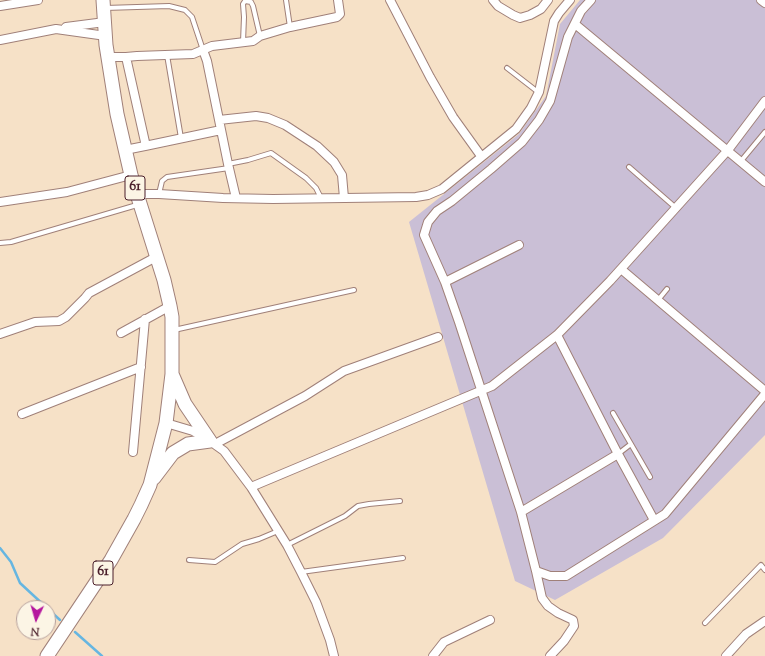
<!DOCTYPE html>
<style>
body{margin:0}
#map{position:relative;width:765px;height:656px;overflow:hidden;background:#f6e1c7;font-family:"Sorts Mill Goudy",serif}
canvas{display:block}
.north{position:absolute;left:16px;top:600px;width:40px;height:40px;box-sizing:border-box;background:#fcf5e5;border:1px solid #b59f9b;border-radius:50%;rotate:185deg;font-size:11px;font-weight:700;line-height:16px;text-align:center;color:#4a1f2b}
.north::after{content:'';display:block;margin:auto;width:14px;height:18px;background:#b5179e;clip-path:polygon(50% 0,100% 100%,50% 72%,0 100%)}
</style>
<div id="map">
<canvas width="765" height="656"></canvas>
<div class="north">N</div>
</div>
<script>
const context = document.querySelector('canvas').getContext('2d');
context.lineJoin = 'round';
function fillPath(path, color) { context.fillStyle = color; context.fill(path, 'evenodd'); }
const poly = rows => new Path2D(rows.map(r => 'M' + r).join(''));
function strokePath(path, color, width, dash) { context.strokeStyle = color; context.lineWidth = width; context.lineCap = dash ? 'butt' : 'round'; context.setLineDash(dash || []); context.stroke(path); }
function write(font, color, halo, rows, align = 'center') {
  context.font = font + ' "Sorts Mill Goudy",serif'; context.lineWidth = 3.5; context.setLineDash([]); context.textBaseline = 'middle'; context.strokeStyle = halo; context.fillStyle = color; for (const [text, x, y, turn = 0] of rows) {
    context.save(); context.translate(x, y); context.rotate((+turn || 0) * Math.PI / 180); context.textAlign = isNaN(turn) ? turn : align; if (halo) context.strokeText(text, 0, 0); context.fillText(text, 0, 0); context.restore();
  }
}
fillPath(poly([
 [580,0,765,0,765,435,663,538,555,600,515,581,409,222,519,134,546,96,560,24]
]), '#cabfd6');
strokePath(poly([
 [0,548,11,562,20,583,47,608],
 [48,609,60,620],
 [75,632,102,656]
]), '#66b6e1', 2.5);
const lane = poly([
 [286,0,290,27],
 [105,8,169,6,185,10,192,17,203,50],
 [243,42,244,17,243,4,245,1,251,2,253,6,260,36],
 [167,55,181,138],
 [507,68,538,92],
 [741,161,765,132],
 [228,164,248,160,271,153,306,178,316,188,321,198],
 [629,167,676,208],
 [159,194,162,181,167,177,229,168],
 [0,243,11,242,137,205],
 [658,300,667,289],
 [174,330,354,290],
 [613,413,650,477],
 [618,454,631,444],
 [287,545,345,516,358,506,369,504,400,501],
 [189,560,215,562,242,544,259,539,278,531],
 [301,572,403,558],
 [705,623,761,565,765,570]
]);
const street = poly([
 [390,0,430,77,453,117,481,156],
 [493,0,498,6,513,15,520,18,530,15,541,9,548,0],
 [591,0,581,11,568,37,550,101,539,120,522,142,491,169,452,201,437,211,428,222,424,235,445,282,459,322,521,512,536,571,550,576,566,576,665,514,765,394],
 [761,0,765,3],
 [0,6,38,0],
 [575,24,765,182],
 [66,27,105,22],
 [0,40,56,29,106,36],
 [203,50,207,61,228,164,236,198],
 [108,57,126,57,145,142,145,146,125,150],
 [126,57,137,56,193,54,212,46,253,41,260,36,290,27,337,17,340,14,338,0],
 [219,120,256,116,268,118,285,125,317,146,334,162,342,175,344,198],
 [145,146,221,130],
 [137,194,159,194,223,198,273,199,416,197,428,195,442,189,516,129,531,108,539,92,554,21,559,13,570,0],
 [0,202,67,192,131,175],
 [621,269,765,391],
 [445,282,519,245],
 [121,333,170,306],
 [0,334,35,322,59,321,66,317,85,298,89,293,156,257],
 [557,335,618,454,654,520],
 [22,414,141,367],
 [166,423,193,431,210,441,224,451,251,487,287,545,301,572,316,602,330,640,334,656],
 [215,444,305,396,344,371,438,337],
 [133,452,145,319],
 [251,487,492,386,557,335,610,281,728,150,765,101],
 [521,512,618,454],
 [536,571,542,598,548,606,558,613,573,620,574,626,564,641,550,656],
 [433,656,444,642,490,620],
 [726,656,746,634,765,621]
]);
const primary = poly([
 [154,478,173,453,188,444,210,441,185,404,172,374],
 [47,656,111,560,134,519,141,505,150,485,166,423,172,374,172,317,170,306,164,280,131,175,117,114,106,45,103,0]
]);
strokePath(lane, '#a08079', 6);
strokePath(street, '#a08079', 10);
strokePath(primary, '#a08079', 15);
strokePath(lane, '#fff', 4);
strokePath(street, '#fff', 8);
strokePath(primary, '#fff', 13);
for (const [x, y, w] of [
 [135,188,20],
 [103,573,20]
]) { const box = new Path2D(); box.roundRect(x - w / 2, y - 12, w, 24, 3); context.fillStyle = '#fcf5e5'; context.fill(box); strokePath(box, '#4a1f2b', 1); }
write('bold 14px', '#4a1f2b', null, [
 ["61",135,188],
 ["61",103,573]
]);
</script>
